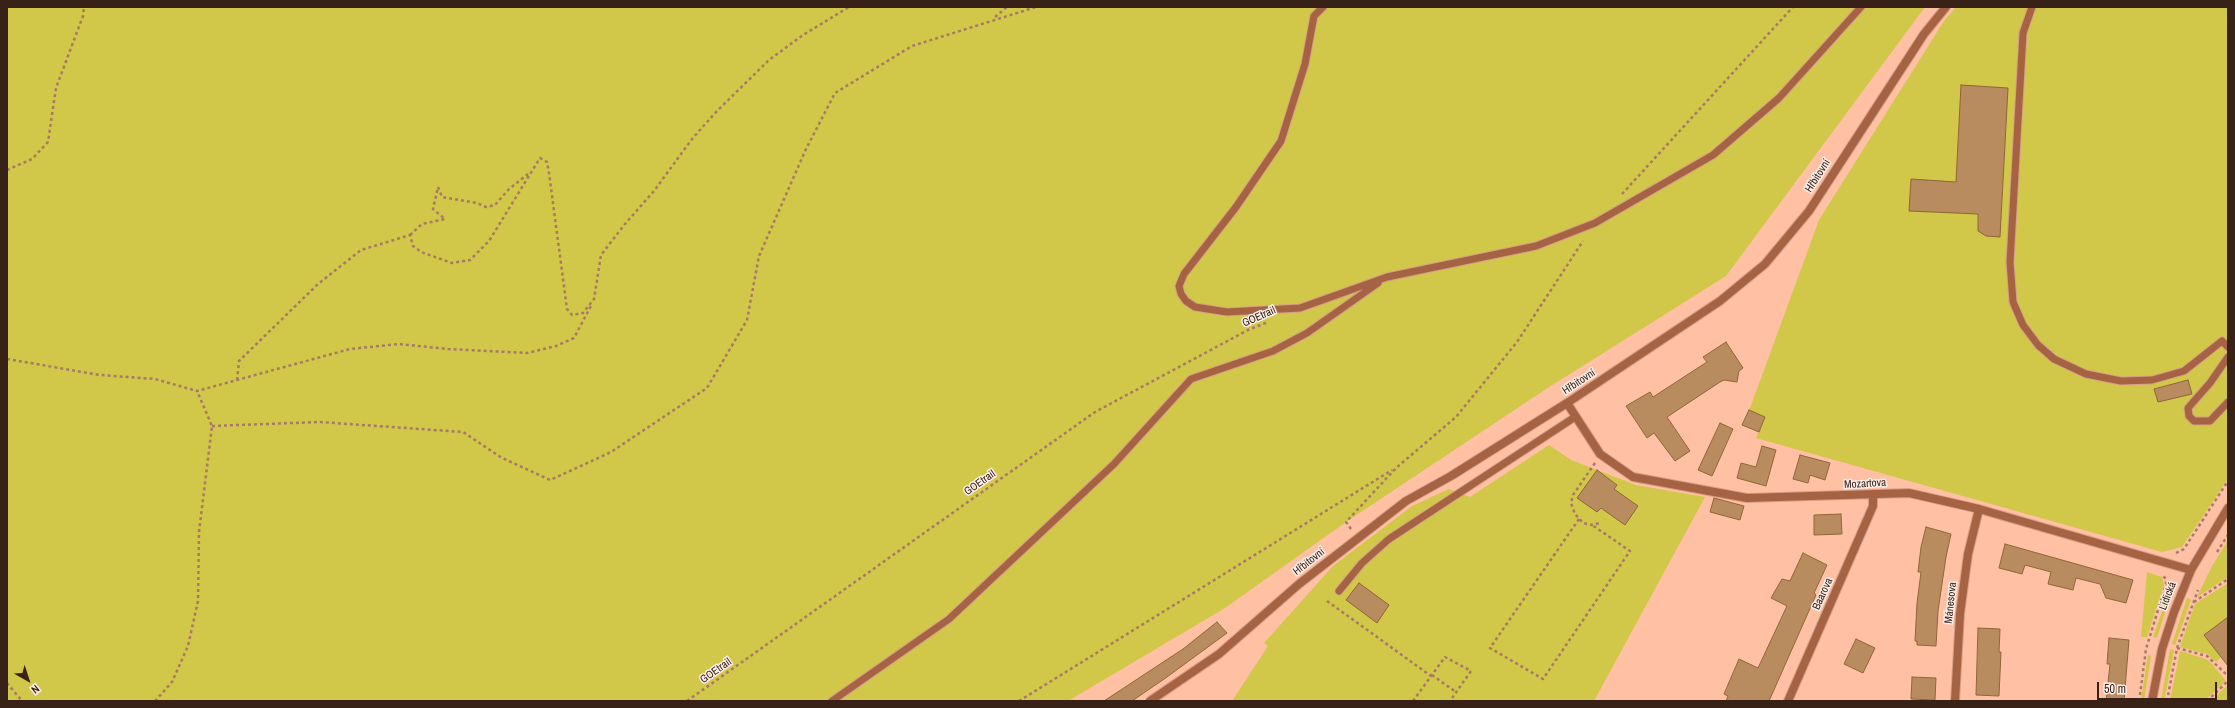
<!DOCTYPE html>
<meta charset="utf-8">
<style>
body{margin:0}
#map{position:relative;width:2235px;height:708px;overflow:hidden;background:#ffc0a4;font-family:"Archivo Narrow",sans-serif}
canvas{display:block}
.frame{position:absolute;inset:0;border:8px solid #382116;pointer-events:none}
.north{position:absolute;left:8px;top:660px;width:40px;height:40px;-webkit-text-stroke:3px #fbeee8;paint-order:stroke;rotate:141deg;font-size:11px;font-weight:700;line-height:16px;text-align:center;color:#382116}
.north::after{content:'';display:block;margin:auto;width:14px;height:18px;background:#382116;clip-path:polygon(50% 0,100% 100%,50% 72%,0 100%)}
.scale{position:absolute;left:2097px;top:682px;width:120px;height:18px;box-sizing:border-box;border:2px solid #382116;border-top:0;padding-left:5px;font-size:12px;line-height:14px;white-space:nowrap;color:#382116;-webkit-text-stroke:3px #fbeee8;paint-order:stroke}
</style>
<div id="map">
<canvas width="2235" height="708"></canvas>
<div class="frame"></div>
<div class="north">N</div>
<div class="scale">50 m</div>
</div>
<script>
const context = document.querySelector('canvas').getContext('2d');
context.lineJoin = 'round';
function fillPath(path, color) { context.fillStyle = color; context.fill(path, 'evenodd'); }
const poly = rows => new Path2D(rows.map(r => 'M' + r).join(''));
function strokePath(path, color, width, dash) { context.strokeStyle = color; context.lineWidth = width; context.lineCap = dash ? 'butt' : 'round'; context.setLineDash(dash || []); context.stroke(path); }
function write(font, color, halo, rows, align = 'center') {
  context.font = font + ' "Archivo Narrow",sans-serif'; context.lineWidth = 3; context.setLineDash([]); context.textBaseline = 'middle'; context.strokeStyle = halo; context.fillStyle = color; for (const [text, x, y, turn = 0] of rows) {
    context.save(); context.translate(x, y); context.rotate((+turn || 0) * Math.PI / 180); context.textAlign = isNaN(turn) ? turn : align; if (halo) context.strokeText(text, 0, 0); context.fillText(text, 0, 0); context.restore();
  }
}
fillPath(poly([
 [7,7,1925,7,1726,276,1546,389,1346,522,1225,608,1068,701,7,701],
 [1956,7,2228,7,2228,479,2182,547,2162,552,1756,438,1765,417,1749,411,1819,220,1944,21],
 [1549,445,1571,460,1636,485,1705,497,1594,701,1232,701,1268,646,1264,643,1333,566,1412,506,1449,489,1470,497],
 [2227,542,2228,577,2197,597,2211,568],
 [2147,572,2162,577,2164,585,2147,637,2141,637],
 [2228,583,2228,617,2221,657,2216,662,2207,654,2180,647,2195,604],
 [2168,595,2170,597,2157,638,2153,637],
 [2187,598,2191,600,2175,645,2172,644],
 [2170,649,2174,650,2164,701,2161,701],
 [2180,651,2206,659,2212,664,2226,681,2204,701,2170,701],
 [2148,655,2151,656,2144,701,2141,701],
 [2228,685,2228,701,2211,701]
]), '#d1c749');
const building = poly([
 [1961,85,2008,88,2000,237,1986,236,1978,231,1978,214,1909,211,1911,179,1956,182,1961,85],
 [1726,342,1743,368,1739,371,1737,382,1724,380,1720,382,1667,417,1690,451,1675,461,1654,433,1647,438,1626,406,1650,392,1653,397,1707,362,1703,357,1726,342],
 [2188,380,2192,394,2158,402,2154,389,2188,380],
 [1749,410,1765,417,1759,432,1742,425,1749,410],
 [1720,423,1733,429,1712,476,1698,470,1720,423],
 [1762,446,1776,450,1766,486,1737,478,1741,463,1756,467,1762,446],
 [1800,455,1830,463,1825,480,1810,475,1808,483,1793,479,1800,455],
 [1597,470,1617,485,1614,489,1638,506,1625,525,1601,508,1597,512,1577,498,1597,470],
 [1714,498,1744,506,1740,520,1710,512,1714,498],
 [1841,514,1842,534,1814,535,1814,515,1841,514],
 [1926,527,1951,534,1946,557,1938,611,1936,646,1917,645,1917,641,1915,641,1917,603,1921,572,1918,572,1921,547,1926,527],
 [2005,544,2133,580,2126,603,2106,598,2100,584,2076,578,2073,590,2048,584,2051,572,2025,565,2022,574,1999,568,2005,544],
 [1803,553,1827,565,1814,593,1816,595,1769,701,1726,701,1728,696,1724,694,1739,659,1758,668,1787,606,1771,598,1782,579,1790,581,1803,553],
 [1359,583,1389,605,1377,623,1346,600,1359,583],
 [2228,617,2228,666,2204,635,2228,617],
 [1217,622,1227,633,1167,677,1132,701,1104,701,1183,649,1217,622],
 [1978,628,2000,629,1999,652,2001,652,1999,696,1976,695,1978,628],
 [2109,638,2129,640,2124,701,2106,701,2110,664,2107,664,2109,638],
 [1856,639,1875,648,1863,673,1844,664,1856,639],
 [1912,677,1936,678,1935,700,1911,699,1912,677]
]);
fillPath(building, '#b98c5f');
strokePath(building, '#916539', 1);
const service = poly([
 [1323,7,1314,16,1305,64,1281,141,1236,207,1184,274,1179,286,1181,294,1186,301,1195,307,1227,312,1300,308,1387,277,1536,246,1595,223,1713,155,1779,98,1861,7],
 [2032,7,2023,33,2010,262,2013,302,2023,325,2038,345,2054,359,2086,374,2121,381,2152,380,2184,371,2222,341,2228,347],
 [2228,357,2210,383,2188,408,2189,416,2194,421,2210,421,2228,402],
 [1339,591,1362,563,1389,539,1575,417],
 [832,701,949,619,1114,464,1191,379,1273,351,1307,333,1378,283]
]);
const minor = poly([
 [1567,403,1600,454,1633,477,1747,498,1909,493,1979,509,2191,570],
 [1150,701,1219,654,1299,584,1406,501,1451,476,1567,403,1720,301,1765,264,1809,211,1924,34,1946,7],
 [1788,701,1873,506,1873,494],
 [1955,701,1960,614,1968,554,1979,509],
 [2152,701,2162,649,2174,612,2191,570,2228,508]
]);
strokePath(service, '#d7a088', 9);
strokePath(minor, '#d7a088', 10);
strokePath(poly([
 [995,17,1007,7],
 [7,170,32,159,48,142,56,88,83,16,84,7],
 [1622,194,1793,7],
 [410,235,422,224,445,219,433,209,438,187,442,197,477,203,486,207,495,205,509,189,528,174],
 [7,359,100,375,155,379,197,391,350,349,399,344,448,349,527,353,556,346,574,338,592,304],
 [237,380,239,361,318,284,361,250,410,235,413,246,421,252,452,263,470,260,489,241,540,158,547,162,549,173,567,309,572,315,583,313,594,299,601,255,625,224,654,191,692,139,716,112,769,60,803,35,849,7],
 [212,426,320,422,463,432,502,458,550,480,611,452,707,388,747,320,759,256,806,149,835,93,912,46,1036,7],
 [1595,463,1573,495,1571,503,1575,514,1583,523,1592,525,1600,523],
 [1579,519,1490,648,1543,679,1630,551,1592,525],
 [1351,529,1346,522,1396,468,1456,417,1517,342,1583,241],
 [2217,552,2228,535],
 [2176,553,2184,549,2228,481],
 [1327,601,1431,676],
 [2194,602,2228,579],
 [2177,648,2207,656,2228,676],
 [1432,675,1456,692],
 [7,683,22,701],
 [2140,695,2146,649,2166,584,2166,579,2162,575],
 [155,701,172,682,188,646,198,601,199,532,212,426,197,391],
 [687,701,1095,412,1248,330,1268,322],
 [1019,701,1392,470],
 [1413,701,1445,657,1471,671,1450,701],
 [2167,701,2177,648,2198,590],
 [2207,701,2228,681]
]), '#a77a65', 2.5, [3, 3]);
strokePath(service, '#a66344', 7);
strokePath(minor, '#a66344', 8);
write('11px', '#382116', '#fbeee8', [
 ["Hřbitovní",1818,176,-57],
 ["GOEtrail",1259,317,-24],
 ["Hřbitovní",1579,382,-33],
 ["GOEtrail",980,483,-35],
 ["Mozartova",1865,484,-3],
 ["Hřbitovní",1309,562,-38],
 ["Baarova",1823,594,-66],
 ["Lidická",2168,596,-69],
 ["Mánesova",1951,603,-84],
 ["GOEtrail",716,671,-35]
]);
</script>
